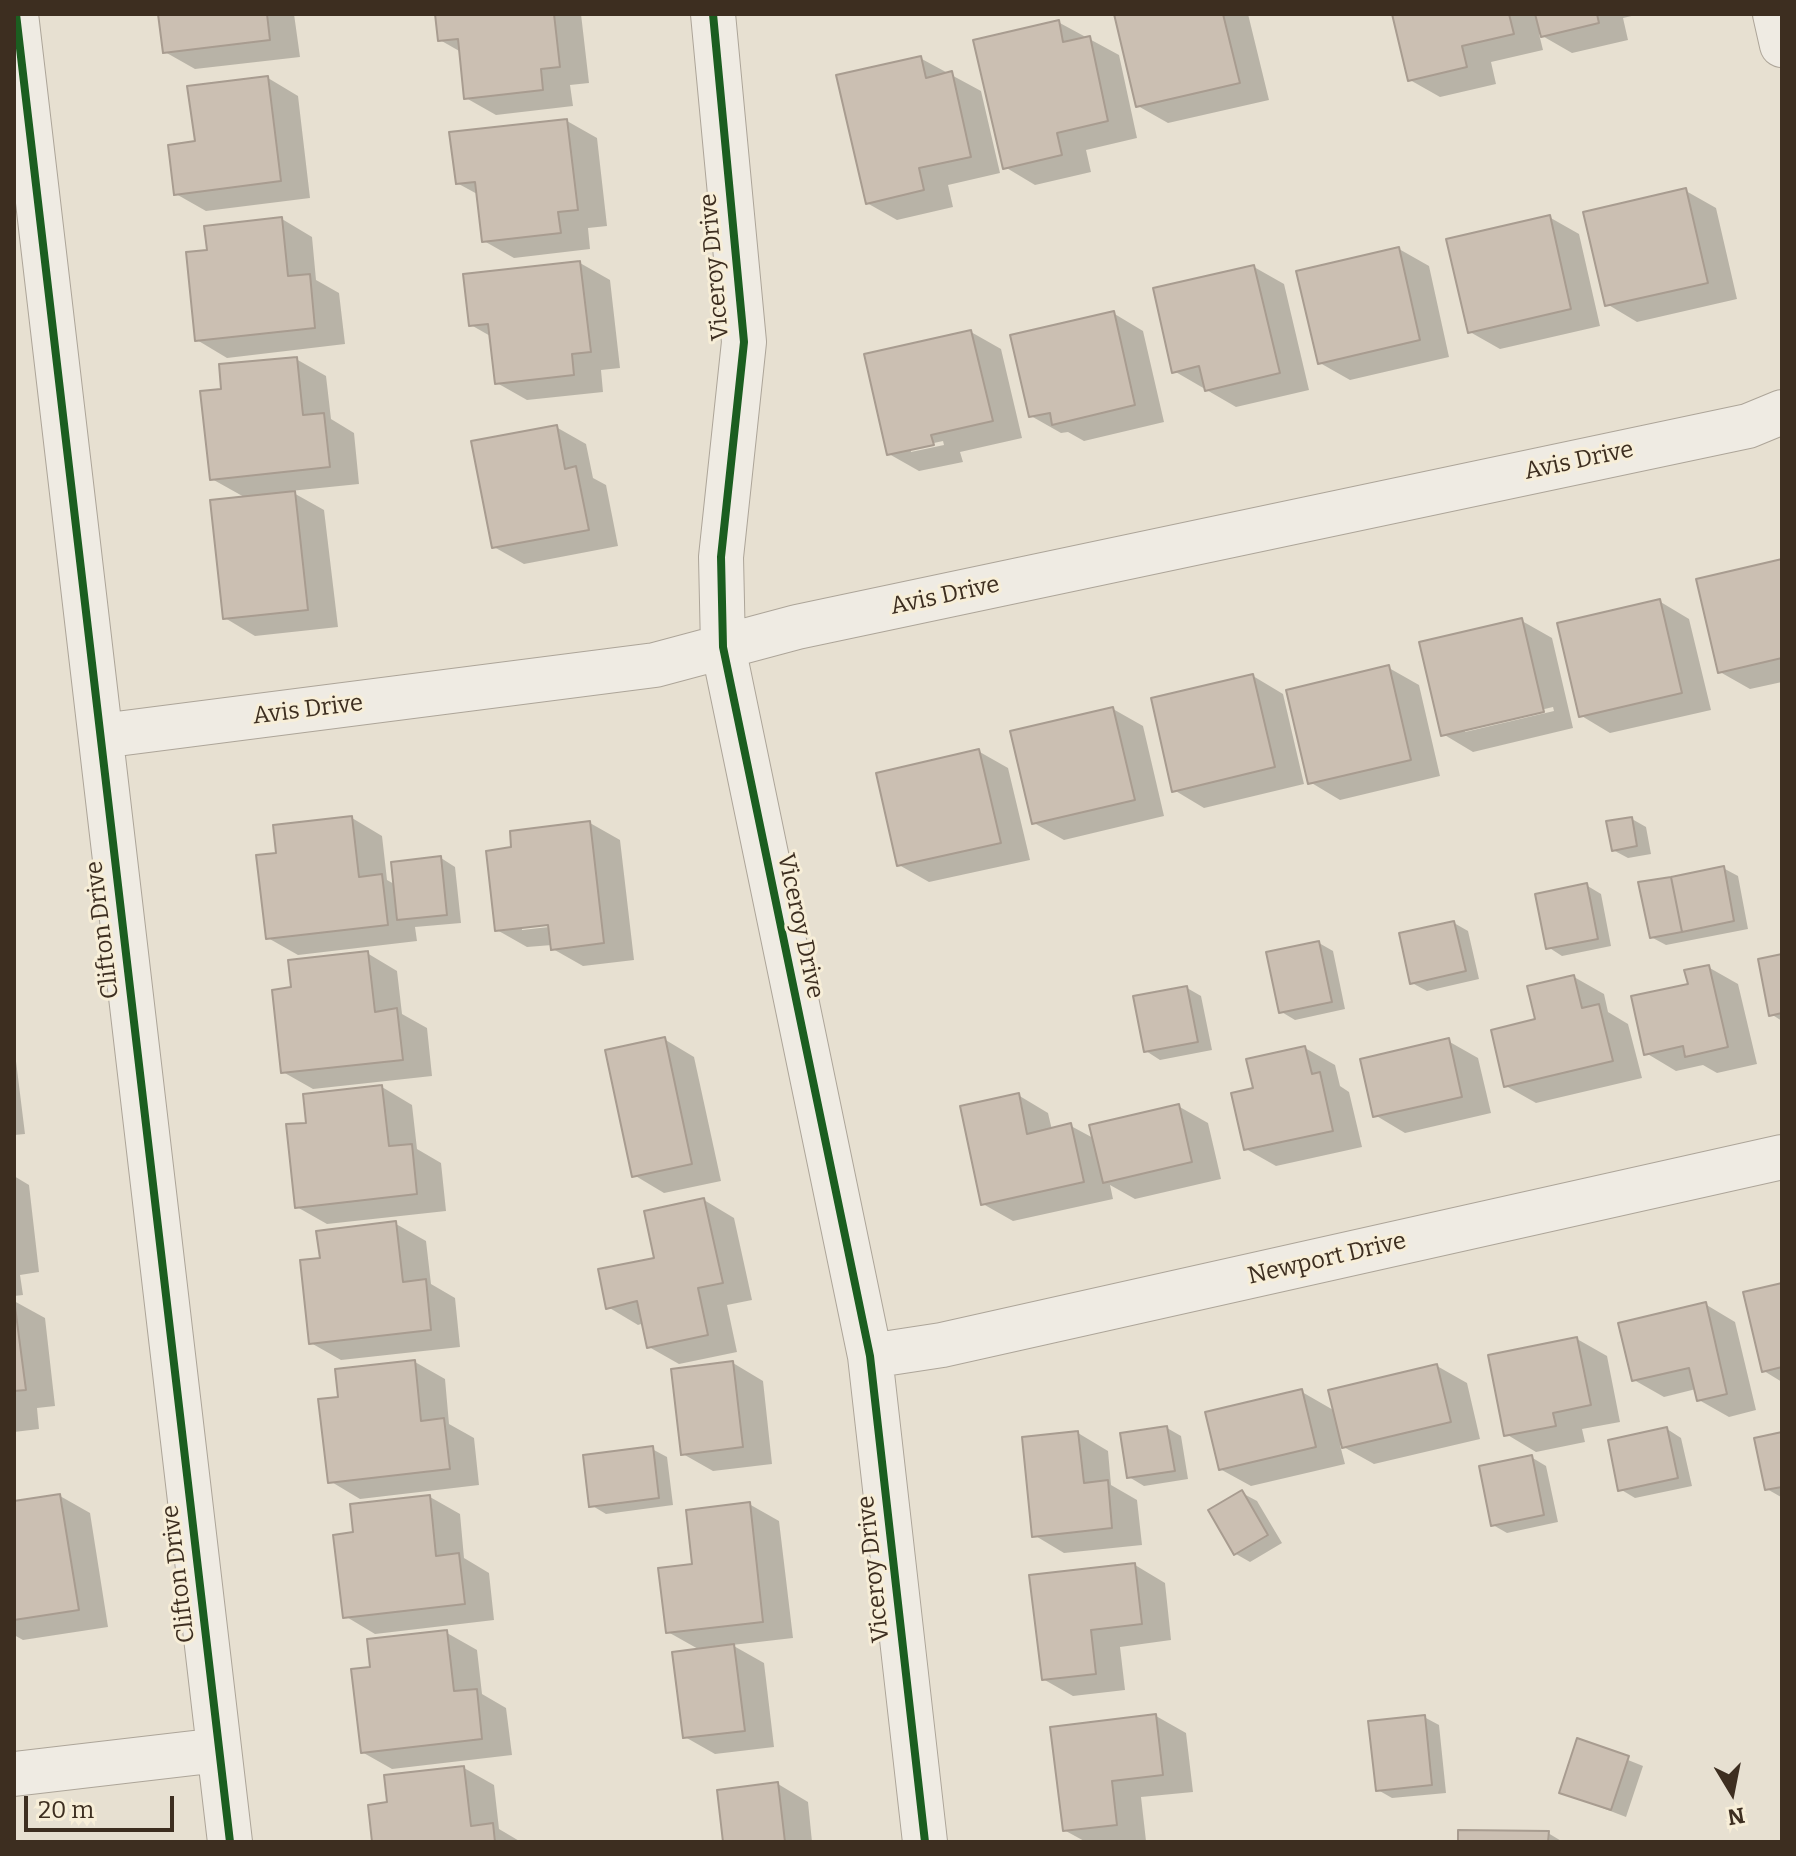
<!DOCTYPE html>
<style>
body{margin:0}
#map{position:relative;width:1796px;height:1856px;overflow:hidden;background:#e7e0d1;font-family:Bitter,serif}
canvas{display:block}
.frame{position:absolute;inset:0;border:16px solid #3d2e20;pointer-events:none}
.north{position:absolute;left:1692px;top:1752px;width:80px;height:80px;-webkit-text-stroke:6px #f7eed8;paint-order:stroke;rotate:170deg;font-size:22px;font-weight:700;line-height:32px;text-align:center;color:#3d2e20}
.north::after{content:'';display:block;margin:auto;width:28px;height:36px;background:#3d2e20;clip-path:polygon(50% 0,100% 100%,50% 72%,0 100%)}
.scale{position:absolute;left:24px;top:1796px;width:150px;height:36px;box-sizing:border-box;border:4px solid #3d2e20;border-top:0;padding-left:10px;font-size:24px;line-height:28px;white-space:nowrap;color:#3d2e20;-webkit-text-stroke:6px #f7eed8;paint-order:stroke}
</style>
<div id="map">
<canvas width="1796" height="1856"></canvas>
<div class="frame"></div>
<div class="north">N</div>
<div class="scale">20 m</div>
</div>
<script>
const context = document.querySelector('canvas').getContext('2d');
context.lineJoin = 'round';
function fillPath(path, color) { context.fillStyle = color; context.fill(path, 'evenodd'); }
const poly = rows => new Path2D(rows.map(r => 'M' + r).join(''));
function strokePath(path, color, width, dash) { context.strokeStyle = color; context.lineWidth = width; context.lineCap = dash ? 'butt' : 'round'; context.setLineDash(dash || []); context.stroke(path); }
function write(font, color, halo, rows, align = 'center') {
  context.font = font + ' Bitter,serif'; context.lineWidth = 6; context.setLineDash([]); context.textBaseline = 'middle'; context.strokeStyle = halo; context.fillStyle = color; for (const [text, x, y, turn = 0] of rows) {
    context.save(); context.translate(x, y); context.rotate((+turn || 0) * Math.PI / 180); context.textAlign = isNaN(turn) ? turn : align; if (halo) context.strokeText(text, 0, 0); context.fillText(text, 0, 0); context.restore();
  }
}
fillPath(poly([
 [160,14,294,14,300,57,195,69,165,52],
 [437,14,581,14,589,83,570,85,573,106,496,115,466,98,461,52,440,40],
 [1119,14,1248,14,1269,100,1168,123,1138,106],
 [1395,14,1640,14,1623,18,1628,40,1572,53,1539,34,1543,50,1491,62,1496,84,1440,97,1410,80],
 [1058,22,1119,55,1137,138,1086,150,1091,172,1035,185,1005,167],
 [920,58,981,91,1000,173,948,185,953,207,897,220,867,203],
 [268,78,298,96,310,198,206,211,176,194,197,143],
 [567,121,597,138,607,226,588,228,590,249,514,258,484,241,479,195,457,183],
 [1686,191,1716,208,1737,299,1637,322,1607,304],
 [1549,217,1579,234,1600,326,1500,349,1470,332],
 [282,219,312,237,316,280,339,293,345,344,227,358,197,340,209,252],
 [1399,249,1429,266,1449,357,1350,380,1320,363],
 [580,263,610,280,620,368,601,370,603,392,527,400,497,383,492,337,471,325],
 [1254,267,1284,284,1309,390,1236,407,1174,371],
 [1113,313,1143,331,1164,422,1084,441,1068,432,1061,433,1031,416],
 [971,332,1001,349,1022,438,960,452,963,462,919,471,889,454],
 [943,441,944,445,911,452,911,448],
 [296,359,326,376,331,419,354,433,359,484,290,491,324,510,338,627,255,636,225,618,246,498,212,479,224,391],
 [556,427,586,444,593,478,606,485,618,546,524,564,494,547],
 [1782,561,1782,682,1750,689,1720,672],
 [1659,601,1689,619,1711,710,1610,733,1580,715],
 [1522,621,1552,638,1573,728,1473,752,1443,734],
 [1553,707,1554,711,1465,732,1465,728],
 [1389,668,1419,685,1440,776,1340,800,1310,782],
 [1253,676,1283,694,1304,784,1204,808,1174,790],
 [1113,709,1143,726,1164,816,1064,840,1034,823],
 [978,751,1008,768,1030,860,929,882,899,865],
 [352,818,382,836,387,880,396,885,441,858,455,867,461,923,415,927,417,941,298,955,268,938,278,855],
 [1632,819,1646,827,1651,854,1628,858,1613,850],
 [590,823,620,840,634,960,583,966,553,949,552,945,527,947,497,930,514,849],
 [557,922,558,926,522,930,522,926],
 [1723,868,1738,876,1748,929,1666,945,1651,937],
 [1586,885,1601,894,1611,946,1562,956,1548,947],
 [1454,923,1468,931,1479,979,1427,991,1412,983],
 [1319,943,1333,951,1345,1009,1295,1020,1280,1011],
 [367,953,397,971,402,1014,427,1028,432,1076,313,1089,283,1072,293,989],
 [1782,957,1782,1021,1771,1014],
 [1708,967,1738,984,1757,1064,1717,1073,1703,1065,1676,1071,1646,1053,1690,985],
 [1574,977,1604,994,1608,1012,1628,1024,1642,1078,1536,1103,1506,1086,1537,1020],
 [1187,988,1201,996,1212,1050,1160,1060,1146,1051],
 [664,1039,694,1057,721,1181,664,1193,634,1175],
 [1448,1041,1478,1058,1491,1113,1405,1133,1375,1115],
 [14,1045,25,1134,14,1135],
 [1305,1048,1335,1065,1340,1086,1349,1092,1362,1147,1276,1166,1246,1149,1255,1090],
 [382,1087,412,1105,417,1149,441,1163,446,1211,327,1224,297,1207,308,1124],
 [1018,1095,1048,1113,1052,1130,1071,1126,1095,1139,1178,1106,1208,1123,1221,1179,1135,1199,1110,1185,1113,1199,1013,1221,983,1204],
 [14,1176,29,1185,39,1272,20,1275,23,1295,14,1296],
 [704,1200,734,1218,752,1300,727,1305,737,1352,679,1364,649,1347,644,1323,638,1325,608,1307,657,1259],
 [396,1224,426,1241,431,1284,455,1298,460,1347,341,1360,311,1343,322,1259],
 [1782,1285,1782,1382,1764,1371],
 [14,1301,45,1318,55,1406,37,1408,39,1429,14,1432],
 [1705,1304,1735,1322,1756,1410,1729,1417,1699,1400,1696,1389,1664,1397,1634,1380],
 [1577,1339,1607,1356,1620,1422,1582,1429,1585,1442,1536,1452,1506,1434],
 [415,1362,445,1379,449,1424,474,1438,479,1485,360,1499,330,1481,340,1399],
 [733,1363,763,1381,772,1464,713,1471,683,1454],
 [1437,1366,1467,1383,1480,1439,1374,1464,1340,1445,1345,1464,1251,1486,1220,1469,1302,1392,1335,1411],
 [1167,1428,1181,1436,1188,1479,1144,1486,1129,1477],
 [1667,1429,1681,1438,1692,1486,1635,1498,1620,1489],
 [1078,1433,1108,1451,1111,1485,1137,1500,1142,1545,1064,1553,1034,1535],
 [1782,1434,1782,1497,1781,1497,1767,1489],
 [652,1449,667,1457,673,1505,606,1514,591,1505],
 [1531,1457,1546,1466,1558,1522,1507,1533,1493,1525],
 [1242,1493,1257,1501,1282,1543,1250,1562,1236,1554],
 [60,1496,90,1513,108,1627,23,1640,14,1635,14,1503],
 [430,1497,460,1514,464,1558,489,1573,494,1620,375,1634,345,1616,355,1534],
 [749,1504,779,1521,793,1638,732,1645,764,1663,774,1747,715,1754,685,1737,700,1650,668,1632,694,1566],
 [1135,1565,1165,1583,1171,1640,1120,1647,1125,1690,1073,1696,1043,1679],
 [447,1633,477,1650,482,1694,506,1708,512,1755,392,1769,362,1752],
 [1156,1716,1186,1733,1193,1792,1141,1797,1146,1841,1086,1842,1064,1830],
 [1424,1717,1439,1725,1446,1793,1392,1798,1378,1790],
 [1578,1740,1643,1766,1626,1817,1561,1792],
 [464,1768,494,1785,499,1829,521,1842,374,1842,390,1804],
 [778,1784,808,1802,812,1842,725,1842],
 [1548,1833,1563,1842,1460,1842]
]), '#0003');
const building = poly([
 [158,14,267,14,270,40,163,53,158,14],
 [435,14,554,14,560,67,541,69,543,90,464,99,458,39,438,41,435,14],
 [1114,14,1223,14,1240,83,1136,107,1114,14],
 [1392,14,1509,14,1514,34,1462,46,1467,67,1408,81,1392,14],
 [1535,14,1597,14,1599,23,1541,37,1535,14],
 [1059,20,1063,42,1090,36,1108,121,1057,133,1062,155,1003,169,973,40,1059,20],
 [921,56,926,78,952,71,971,157,919,168,924,190,866,204,836,75,921,56],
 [268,76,281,181,174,195,168,145,195,141,187,86,268,76],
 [567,119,578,210,558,212,561,233,482,242,475,182,456,184,449,132,567,119],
 [1686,188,1708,283,1605,306,1583,212,1686,188],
 [1550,215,1571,309,1468,333,1446,239,1550,215],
 [282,217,288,276,310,274,315,328,195,341,186,252,207,250,204,226,282,217],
 [1399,247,1420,340,1318,364,1296,271,1399,247],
 [580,261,591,352,572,354,574,375,495,384,488,324,469,326,463,274,580,261],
 [1254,265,1280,373,1205,391,1199,366,1172,373,1153,288,1254,265],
 [1114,311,1135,405,1052,425,1050,413,1029,417,1010,335,1114,311],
 [971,330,993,421,931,435,934,445,887,455,864,354,971,330],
 [297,357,303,415,324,413,330,467,210,480,200,391,221,389,219,364,297,357],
 [557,425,565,469,576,466,589,530,492,548,471,441,557,425],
 [295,491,308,610,223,619,210,500,295,491],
 [1782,559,1782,658,1718,673,1696,579,1782,559],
 [1660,599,1682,693,1579,717,1557,623,1660,599],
 [1522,618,1544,712,1441,736,1419,642,1522,618],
 [1389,665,1411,760,1308,784,1286,690,1389,665],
 [1253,674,1275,767,1172,792,1151,698,1253,674],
 [1113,707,1135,800,1032,824,1010,731,1113,707],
 [979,749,1001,843,897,866,876,773,979,749],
 [352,816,359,877,382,874,388,925,266,939,256,855,276,853,273,825,352,816],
 [1632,817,1637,846,1612,851,1606,821,1632,817],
 [590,821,604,943,551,950,548,925,495,931,486,851,511,847,510,831,590,821],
 [441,856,447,915,397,920,391,862,441,856],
 [1724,866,1734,921,1682,932,1671,877,1724,866],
 [1671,877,1682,932,1650,938,1638,882,1671,877],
 [1587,883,1598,939,1546,949,1535,894,1587,883],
 [1454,921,1466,971,1410,984,1399,933,1454,921],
 [1319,941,1332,1002,1279,1013,1266,952,1319,941],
 [368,951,375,1012,397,1008,403,1060,281,1073,272,990,291,987,288,960,368,951],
 [1782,954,1782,1013,1769,1016,1758,959,1782,954],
 [1709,965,1728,1047,1685,1057,1683,1046,1644,1055,1631,996,1688,984,1684,970,1709,965],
 [1574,975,1582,1008,1599,1004,1613,1061,1504,1087,1491,1030,1535,1019,1527,986,1574,975],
 [1187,986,1198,1042,1144,1052,1133,996,1187,986],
 [665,1037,692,1164,632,1177,605,1050,665,1037],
 [1449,1038,1462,1097,1373,1117,1360,1059,1449,1038],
 [1305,1046,1312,1074,1320,1072,1333,1131,1244,1150,1231,1093,1253,1088,1246,1059,1305,1046],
 [382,1085,389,1146,412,1144,417,1194,295,1208,286,1124,306,1123,303,1094,382,1085],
 [1019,1093,1027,1134,1071,1123,1084,1182,981,1205,960,1106,1019,1093],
 [1179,1104,1192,1162,1103,1183,1089,1125,1179,1104],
 [704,1198,723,1283,698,1288,708,1335,647,1348,637,1301,606,1309,598,1269,654,1258,644,1211,704,1198],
 [396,1221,403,1282,426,1279,431,1330,309,1344,300,1260,320,1258,316,1231,396,1221],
 [1782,1283,1782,1367,1762,1372,1743,1292,1782,1283],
 [14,1299,26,1390,14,1391,14,1299],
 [1706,1302,1727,1394,1697,1401,1689,1368,1632,1381,1618,1323,1706,1302],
 [1577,1337,1591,1405,1553,1413,1556,1426,1504,1436,1488,1355,1577,1337],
 [415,1360,421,1421,444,1418,450,1469,328,1483,318,1399,338,1397,335,1369,415,1360],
 [733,1361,743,1447,681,1455,671,1369,733,1361],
 [1437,1364,1451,1422,1342,1448,1328,1390,1437,1364],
 [1302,1389,1316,1447,1219,1470,1205,1412,1302,1389],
 [1167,1426,1175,1471,1127,1478,1120,1433,1167,1426],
 [1667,1427,1678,1478,1618,1491,1608,1440,1667,1427],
 [1078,1431,1084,1483,1108,1480,1112,1528,1032,1537,1022,1437,1078,1431],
 [1782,1432,1782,1487,1765,1490,1754,1438,1782,1432],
 [653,1446,659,1498,589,1507,583,1455,653,1446],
 [1532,1455,1544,1515,1491,1526,1479,1466,1532,1455],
 [1242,1490,1268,1535,1234,1555,1208,1510,1242,1490],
 [60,1494,79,1610,14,1620,14,1501,60,1494],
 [430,1495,436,1556,459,1553,465,1604,343,1618,333,1535,353,1532,350,1504,430,1495],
 [750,1502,763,1622,666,1633,658,1568,692,1564,686,1510,750,1502],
 [1135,1563,1142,1624,1091,1630,1096,1674,1042,1680,1029,1575,1135,1563],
 [447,1630,454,1691,477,1689,482,1739,361,1753,351,1669,370,1667,367,1639,447,1630],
 [734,1644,745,1731,683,1738,672,1652,734,1644],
 [1156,1714,1163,1775,1112,1781,1117,1825,1063,1831,1050,1727,1156,1714],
 [1425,1715,1432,1785,1376,1791,1368,1721,1425,1715],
 [1577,1738,1629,1756,1611,1810,1559,1793,1577,1738],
 [464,1766,471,1826,493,1823,495,1842,372,1842,368,1805,387,1802,384,1775,464,1766],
 [778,1782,785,1842,723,1842,717,1790,778,1782],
 [1458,1830,1549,1831,1548,1842,1458,1842,1458,1830]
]);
fillPath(building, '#cbbfb2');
strokePath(building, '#a89c90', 2);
const minor = poly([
 [16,14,230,1842],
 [713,14,744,342,721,557,723,647,870,1356,925,1842],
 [1775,14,1782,45],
 [101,736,655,665,797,627,1748,426,1782,412],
 [870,1356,942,1345,1782,1157],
 [14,1774,219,1750]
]);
strokePath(minor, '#ada599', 46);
strokePath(minor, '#efebe3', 44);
strokePath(poly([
 [16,14,230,1842],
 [713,14,744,342,721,557,723,647,870,1356,925,1842]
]), '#1b5e20', 8);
write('24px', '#3d2e20', '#f7eed8', [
 ["Viceroy Drive",715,267,-95],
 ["Avis Drive",1579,461,-12],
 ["Avis Drive",945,596,-12],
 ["Avis Drive",308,710,-7],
 ["Viceroy Drive",800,926,78],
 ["Clifton Drive",103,930,-97],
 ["Newport Drive",1327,1259,-13],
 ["Viceroy Drive",874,1569,-96],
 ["Clifton Drive",179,1574,-97]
]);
</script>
